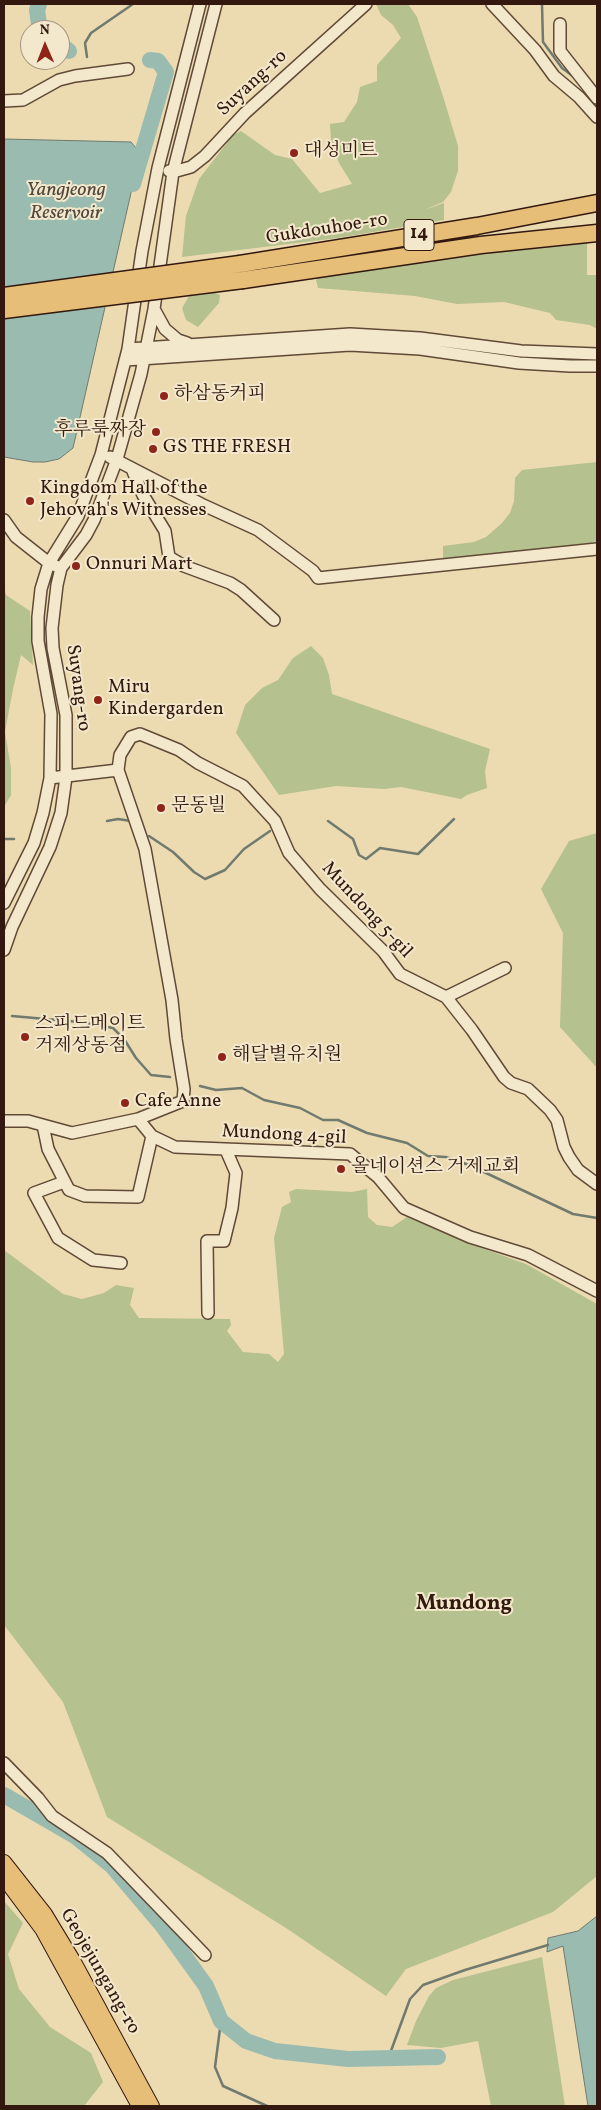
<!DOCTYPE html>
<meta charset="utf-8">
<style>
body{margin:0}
#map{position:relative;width:601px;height:2110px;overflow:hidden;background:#ecdbb1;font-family:Vollkorn,serif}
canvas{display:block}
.frame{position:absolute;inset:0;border:5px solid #32180e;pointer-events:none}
.north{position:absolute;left:20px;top:20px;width:50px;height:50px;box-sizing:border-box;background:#f3e8cc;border:1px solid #a69580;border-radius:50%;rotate:359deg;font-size:14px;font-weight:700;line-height:20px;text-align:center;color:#32180e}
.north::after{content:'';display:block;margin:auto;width:18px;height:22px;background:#8f2418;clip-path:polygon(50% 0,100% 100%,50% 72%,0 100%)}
</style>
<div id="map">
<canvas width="601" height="2110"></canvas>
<div class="frame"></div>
<div class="north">N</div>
</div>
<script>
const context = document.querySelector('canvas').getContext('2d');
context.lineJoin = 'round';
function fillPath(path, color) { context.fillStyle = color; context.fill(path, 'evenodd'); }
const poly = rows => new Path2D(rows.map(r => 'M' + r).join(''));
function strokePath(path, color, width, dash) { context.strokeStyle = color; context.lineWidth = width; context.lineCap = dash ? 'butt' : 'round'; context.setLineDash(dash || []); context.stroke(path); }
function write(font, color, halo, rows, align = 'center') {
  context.font = font + ' Vollkorn,"Noto Serif KR",serif'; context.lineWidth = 4; context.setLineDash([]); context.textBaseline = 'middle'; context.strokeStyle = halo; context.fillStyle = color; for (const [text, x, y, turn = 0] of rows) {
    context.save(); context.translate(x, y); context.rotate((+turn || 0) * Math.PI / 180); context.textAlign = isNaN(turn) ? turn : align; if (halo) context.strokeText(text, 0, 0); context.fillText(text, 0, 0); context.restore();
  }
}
fillPath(poly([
 [376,4,408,4,417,17,443,96,458,146,458,171,451,192,443,202,424,210,444,203,444,220,338,238,182,257,186,216,199,179,233,135,241,131,275,155,292,159,320,193,352,184,339,163,331,140,330,124,344,122,357,102,360,87,377,81,377,65,401,38,393,25,381,15],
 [552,243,587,243,587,275,597,275,597,329,590,325,556,320,550,313,504,302,457,304,415,296,318,288,316,280,323,273],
 [187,292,213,292,220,295,219,303,198,327,186,320,182,308,189,296],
 [597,462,597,541,591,543,443,559,443,546,474,542,486,537,502,523,510,513,514,501,515,478,522,470],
 [4,586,6,595,30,611,33,665,21,655,13,689,5,732,11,768,11,795,4,807],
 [311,646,323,658,329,675,332,694,490,749,485,771,487,788,467,795,461,799,401,787,384,789,336,786,279,795,236,733,245,705,262,688,278,680,293,658],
 [597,833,597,1068,560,1027,563,933,541,889,569,841],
 [296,1189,352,1192,367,1189,368,1217,377,1225,392,1227,407,1217,468,1243,526,1264,597,1304,597,1876,553,1912,406,1969,386,1996,286,1928,107,1817,63,1702,4,1625,4,1250,63,1294,82,1299,104,1293,116,1285,134,1288,130,1305,139,1318,230,1319,231,1325,227,1331,243,1352,269,1354,278,1362,284,1354,274,1238,282,1207,291,1202,289,1192],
 [4,1901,23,1923,8,1954,19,1989,50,2027,91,2053,103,2082,84,2106,4,2106],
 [542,1957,565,2106,491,2106,478,2041,441,2048,407,2045,416,2021,429,1996,436,1988,453,1980]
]), '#b5c18e');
const water = poly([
 [4,139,131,142,136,148,133,184,73,448,59,459,45,462,33,462,4,457,4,139],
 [597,1916,597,2106,588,2106,563,1946,547,1952,548,1938,578,1931,597,1916]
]);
fillPath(water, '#99bbb0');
strokePath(water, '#707a6f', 1);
strokePath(poly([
 [542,4,543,42,562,68,574,77],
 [87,57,85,43,91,33,133,4],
 [585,92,590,99],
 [107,821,118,819,131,821],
 [328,821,353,839,359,855,366,859,380,848,418,854,454,819],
 [149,836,173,852,194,872,205,879,225,870,244,849,270,831],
 [4,839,14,839],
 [12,1016,80,1022,113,1028,124,1039,136,1058,151,1075,170,1077],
 [200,1086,216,1090,242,1088,264,1100,300,1108,323,1120,338,1120,367,1133,407,1143,428,1156,446,1157,469,1165,573,1214,597,1218],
 [221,2021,215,2067,223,2086,267,2106],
 [388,2059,410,1999,423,1985,465,1970,548,1945]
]), '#707a6f', 2.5);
strokePath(poly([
 [39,4,37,10,39,24,44,30],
 [60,44,69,51],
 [133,184,166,72,158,61,150,60],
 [4,1795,75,1836,112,1866,162,1925,206,1986,221,2021,246,2041,275,2051,348,2059,438,2057]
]), '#99bbb0', 16);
const minor = poly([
 [492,4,535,50,554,76,579,97,597,117],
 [560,24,560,51,597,98],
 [4,101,23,100,59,80,75,76,128,69],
 [169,171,173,172,191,167,205,156,245,113,366,4],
 [154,309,165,329,178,340,187,343],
 [128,349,350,334,420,338,521,351,597,354],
 [125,360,350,345,420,349,519,363,570,366,597,366],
 [110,457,201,504,258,530,313,571,318,578,597,549],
 [132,469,143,495,165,531,169,557,184,566,230,583,241,590,274,620],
 [4,520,16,537,49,563,56,566],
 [118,770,120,755,131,737,140,734,179,750,198,763,243,786,275,821,289,853,320,889,383,951,400,974,446,997,472,1030,504,1077,511,1083,528,1089,550,1110,557,1120,564,1147,569,1157,578,1170,597,1184],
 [50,778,118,770,145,849,172,1000,176,1039,184,1089,183,1101,138,1119],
 [4,903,34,843,43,813,50,778,51,714,38,641,38,617,41,589,49,563,78,516,101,455,128,349,142,251,158,168,200,4],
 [4,950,12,927,50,847,61,813,66,777,66,715,53,648,52,628,57,585,61,568,86,535,94,520,117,459,141,374,154,309,173,172,216,4],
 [446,997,505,968],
 [4,1121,28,1121,72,1133,138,1119,152,1136,175,1147,350,1154,378,1177,404,1208,470,1237,528,1255,597,1291],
 [43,1125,48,1149,69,1190,85,1196,138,1197,152,1136],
 [64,1182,34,1193,58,1238,93,1260,121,1263],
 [208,1313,207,1241,224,1241,232,1208,236,1173,226,1150],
 [4,1763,38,1798,52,1816,107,1853,205,1955]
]);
const major = poly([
 [4,1862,45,1914,74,1962,152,2106],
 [4,1878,42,1929,139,2106]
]);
const highway = poly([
 [240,264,477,226,597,203],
 [243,280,481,245,597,233]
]);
strokePath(minor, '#604937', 14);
strokePath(major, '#32180e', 16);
strokePath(highway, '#32180e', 19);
strokePath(minor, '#f3e8cc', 11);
strokePath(major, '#e6be78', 14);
strokePath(highway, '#e6be78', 16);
const highwayBridge = poly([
 [4,296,240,264],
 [4,310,243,280]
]);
strokePath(highwayBridge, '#32180e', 19, []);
strokePath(highwayBridge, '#e6be78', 16);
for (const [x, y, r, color] of [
 [294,153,5,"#8f2418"],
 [164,396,5,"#8f2418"],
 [156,432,5,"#8f2418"],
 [153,449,5,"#8f2418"],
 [30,501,5,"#8f2418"],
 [76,566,5,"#8f2418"],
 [98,700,5,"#8f2418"],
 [161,808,5,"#8f2418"],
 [25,1037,5,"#8f2418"],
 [222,1057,5,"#8f2418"],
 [125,1103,5,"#8f2418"],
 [341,1169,5,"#8f2418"]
]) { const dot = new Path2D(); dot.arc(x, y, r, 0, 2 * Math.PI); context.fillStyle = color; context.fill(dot); strokePath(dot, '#f3e8cc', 2); }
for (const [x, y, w] of [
 [419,235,30]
]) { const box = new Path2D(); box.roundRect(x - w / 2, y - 15.5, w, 31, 4); context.fillStyle = '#f3e8cc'; context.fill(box); strokePath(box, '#32180e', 1); }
write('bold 18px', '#32180e', null, [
 ["14",419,235]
]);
write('19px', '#32180e', '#f3e8cc', [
 ["Suyang-ro",253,84,-43],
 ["Gukdouhoe-ro",327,230,-9],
 ["Suyang-ro",77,688,82],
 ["Mundong 5-gil",366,911,47],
 ["Mundong 4-gil",284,1136,3],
 ["Geojejungang-ro",99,1972,60]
]);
write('19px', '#32180e', '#f3e8cc', [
 ["대성미트",304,153],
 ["하삼동커피",174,396],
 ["후루룩짜장",146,432,"right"],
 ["GS THE FRESH",163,449],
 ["Kingdom Hall of the",40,490],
 ["Jehovah's Witnesses",40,512],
 ["Onnuri Mart",86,566],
 ["Miru",108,689],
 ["Kindergarden",108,711],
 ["문동빌",171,808],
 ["스피드메이트",35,1026],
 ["거제상동점",35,1048],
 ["해달별유치원",232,1057],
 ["Cafe Anne",135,1103],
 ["올네이션스 거제교회",351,1169]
], 'left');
write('italic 20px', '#51493f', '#f3e8cc', [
 ["Yangjeong",66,191],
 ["Reservoir",66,214]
]);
write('bold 21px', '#32180e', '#f3e8cc', [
 ["Mundong",464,1605]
]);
</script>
